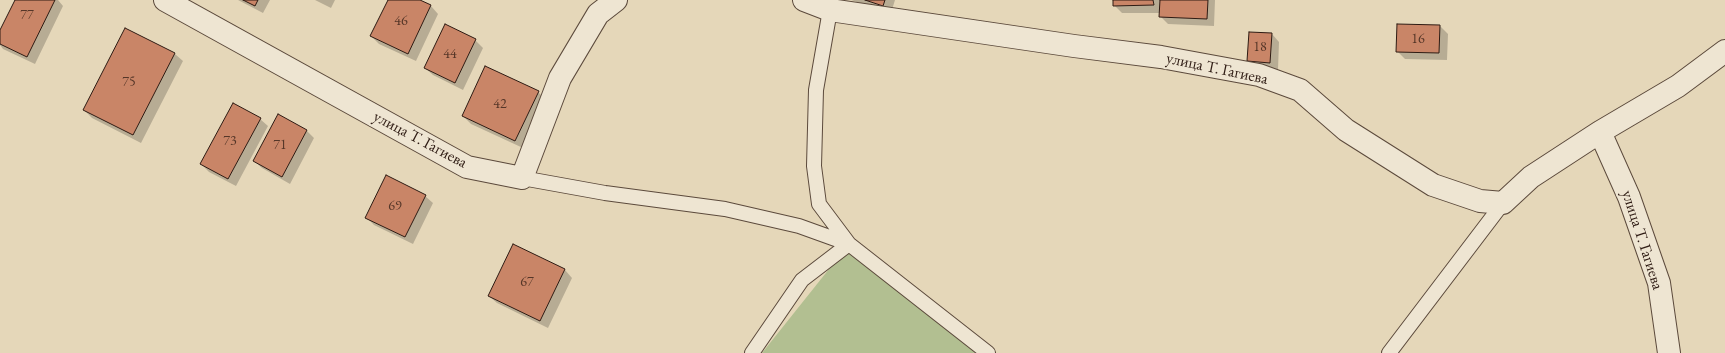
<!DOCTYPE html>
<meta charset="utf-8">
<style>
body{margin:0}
canvas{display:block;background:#e5d7b9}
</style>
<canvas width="1725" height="353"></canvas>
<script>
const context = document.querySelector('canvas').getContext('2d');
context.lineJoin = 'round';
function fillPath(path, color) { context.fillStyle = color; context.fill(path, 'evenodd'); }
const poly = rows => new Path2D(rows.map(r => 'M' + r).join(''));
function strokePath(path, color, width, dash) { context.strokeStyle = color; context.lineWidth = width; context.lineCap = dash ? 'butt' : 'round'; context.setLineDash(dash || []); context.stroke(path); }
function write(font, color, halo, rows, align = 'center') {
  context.font = font + ' "EB Garamond",serif'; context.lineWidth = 4; context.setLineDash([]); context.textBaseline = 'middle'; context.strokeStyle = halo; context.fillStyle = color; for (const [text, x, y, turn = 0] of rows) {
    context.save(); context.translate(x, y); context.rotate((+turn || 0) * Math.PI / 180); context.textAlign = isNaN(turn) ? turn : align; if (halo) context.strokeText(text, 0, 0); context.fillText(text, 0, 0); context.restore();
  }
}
fillPath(poly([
 [849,244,988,353,762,353]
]), '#b2bf91');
fillPath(poly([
 [16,0,58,0,63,6,35,64,3,49,0,45,0,32],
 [238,0,270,0,263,13],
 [315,0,335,0,331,8],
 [389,0,418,0,431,6,438,14,416,61,379,44,371,36],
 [851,0,895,0,891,13],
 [1114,0,1215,0,1214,26,1168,24,1160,16,1160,13,1122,13,1114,5],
 [1440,26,1448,34,1447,60,1405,59,1397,51],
 [126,29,175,54,183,61,141,143,92,118,84,110],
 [1272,34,1279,42,1278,70,1256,68,1248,61],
 [475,40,483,48,463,90,433,75,425,68],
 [538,92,546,100,523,148,471,124,463,116],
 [260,119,268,126,236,186,209,172,201,164],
 [307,131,314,138,290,184,262,168,254,161],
 [425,196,433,203,413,244,374,225,366,217],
 [514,245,565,270,572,278,548,328,497,303,489,296]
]), '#0003');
const building = poly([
 [15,0,55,0,27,57,0,44,0,30,15,0],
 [243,0,258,0,255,6,243,0],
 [388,0,420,0,431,5,408,54,370,36,388,0],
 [865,0,885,0,883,6,865,0],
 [1113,0,1153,0,1154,5,1113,6,1113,0],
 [1160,0,1208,0,1207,19,1159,17,1160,0],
 [445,24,476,39,455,83,424,68,445,24],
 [1397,24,1440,25,1439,53,1396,52,1397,24],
 [125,28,175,53,133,135,83,110,125,28],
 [1249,32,1272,33,1270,63,1247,61,1249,32],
 [485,66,539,91,515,141,462,116,485,66],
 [233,103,261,118,228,179,200,164,233,103],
 [278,114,307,130,282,177,253,161,278,114],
 [386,175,426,195,405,237,365,218,386,175],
 [513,244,565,269,540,321,488,296,513,244]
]);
fillPath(building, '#c98567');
strokePath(building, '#2e1b13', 1);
const service = poly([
 [522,178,605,193,725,209,799,226,849,244,988,353],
 [752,353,802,280,849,244,819,204,814,166,816,90,830,10],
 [1389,353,1503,203]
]);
const minor = poly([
 [165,0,467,167,522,178,560,78,598,14,616,0],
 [804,0,830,10,1074,46,1161,57,1259,75,1300,90,1346,130,1433,185,1480,201,1503,203,1531,177,1600,132,1678,86,1725,51],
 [1600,132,1629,197,1659,283,1669,353]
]);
strokePath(service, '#5c4a3c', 16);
strokePath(minor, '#5c4a3c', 24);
strokePath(service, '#eee5d2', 14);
strokePath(minor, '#eee5d2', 22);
write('14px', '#553628', null, [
 ["77",27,15],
 ["46",401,21],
 ["16",1418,39],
 ["18",1260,47],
 ["44",450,54],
 ["75",129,82],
 ["42",500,104],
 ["73",230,141],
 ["71",280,145],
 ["69",395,206],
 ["67",527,282]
]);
write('16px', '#2e1b13', '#eee5d2', [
 ["улица Т. Гагиева",1217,69,12],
 ["улица Т. Гагиева",420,140,28],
 ["улица Т. Гагиева",1642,240,72]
]);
</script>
